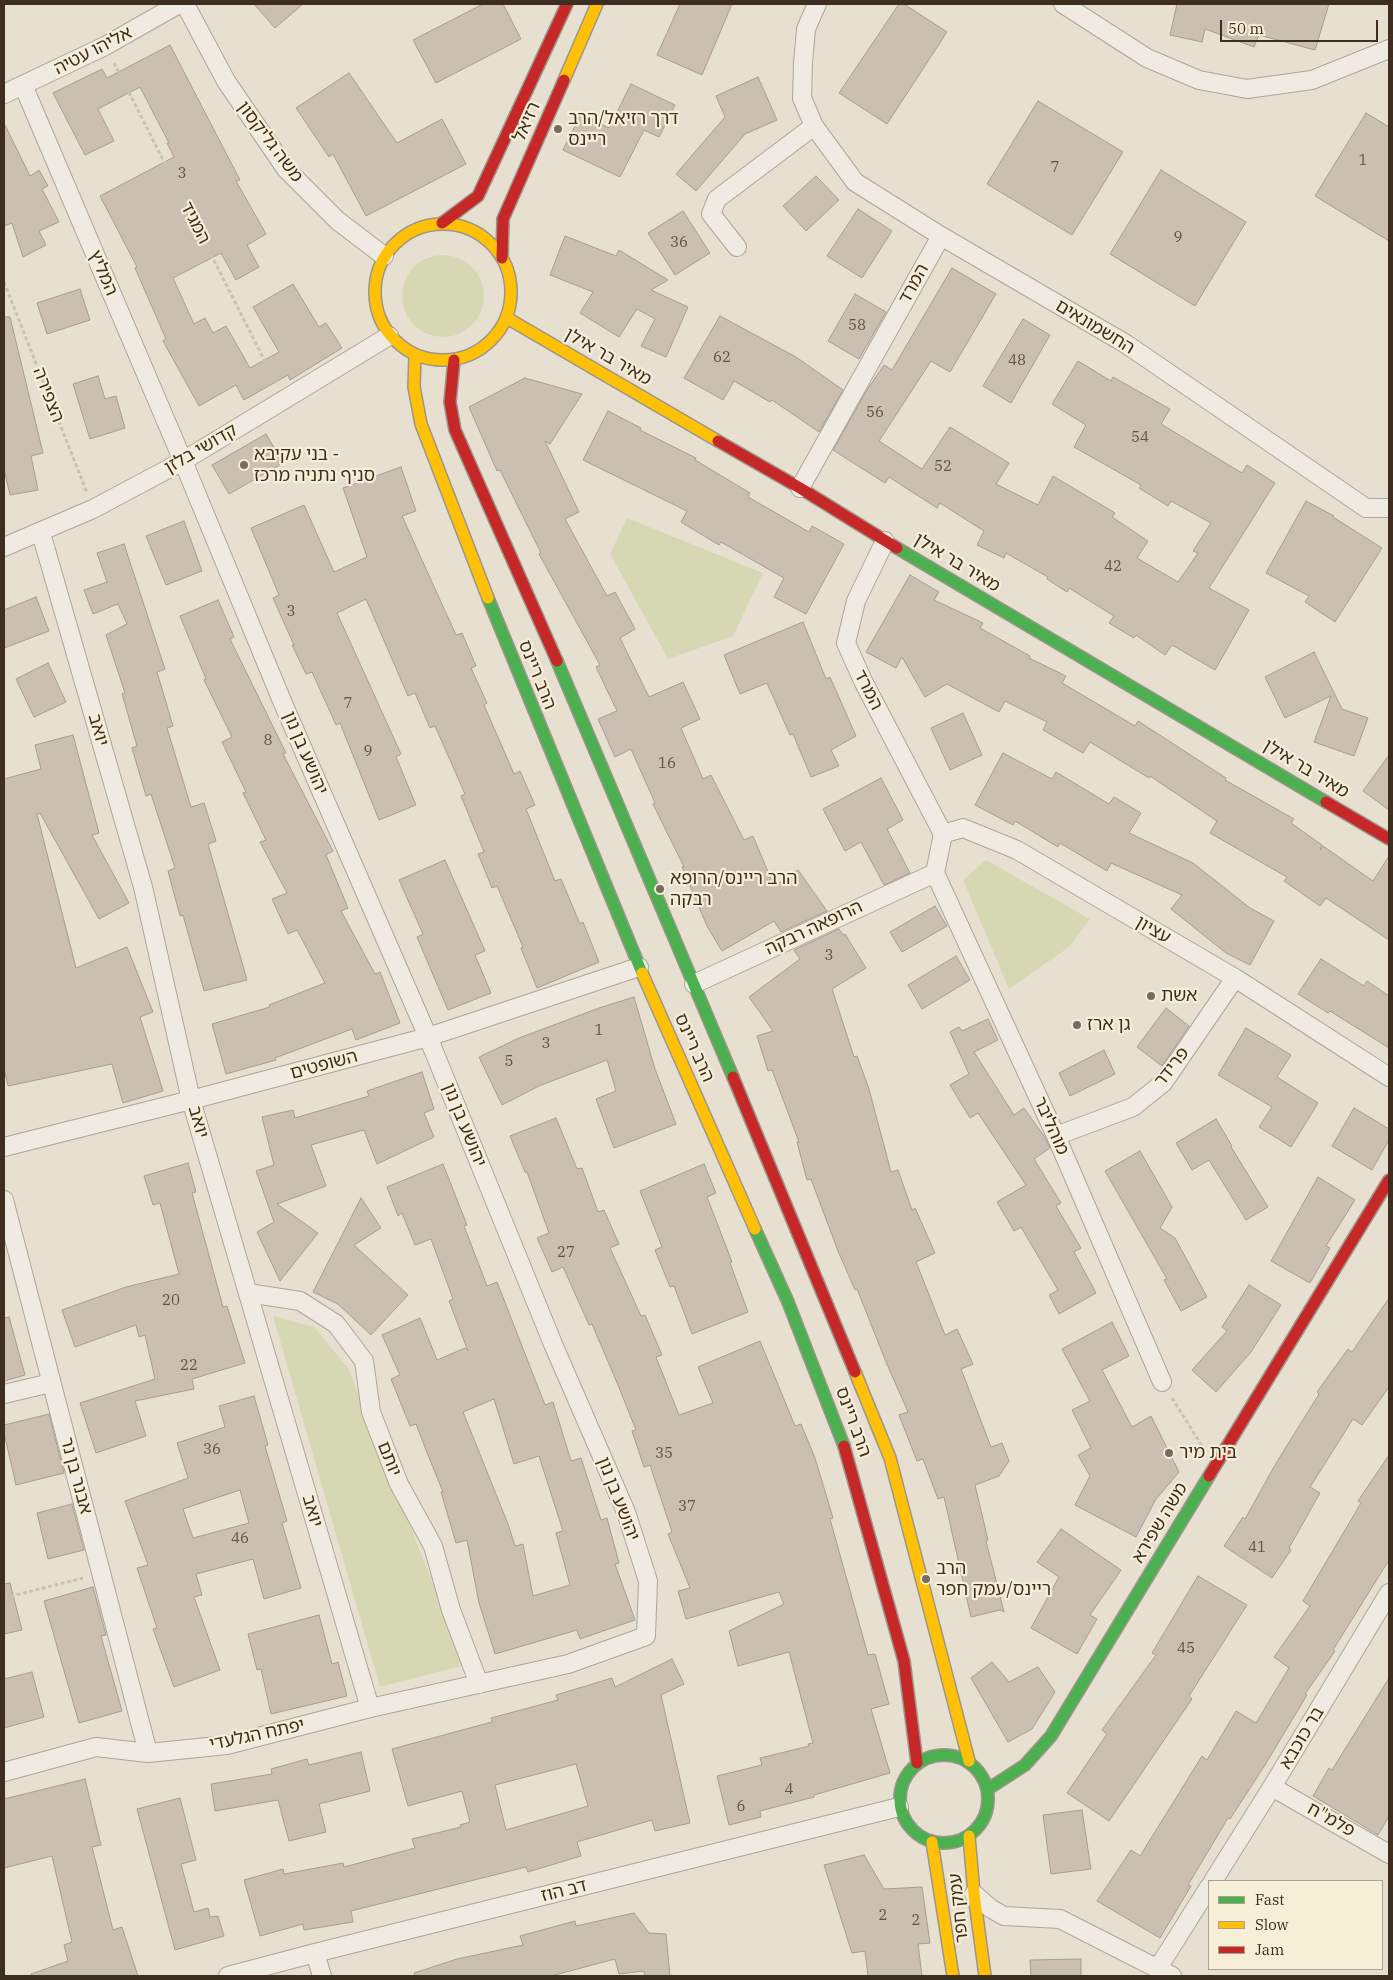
<!DOCTYPE html>
<meta charset="utf-8">
<style>
body{margin:0}
#map{position:relative;width:1393px;height:1980px;overflow:hidden;background:#e7e0d1;font-family:"IBM Plex Serif",serif}
canvas{display:block}
.frame{position:absolute;inset:0;border:5px solid #3d2e20;pointer-events:none}
.legend{position:absolute;left:1208px;top:1880px;width:175px;height:90px;box-sizing:border-box;background:#f7eed8;border:1px solid #ada18e;margin:0;padding:6px 9px;list-style:none;font-size:15px;color:#3d2e20}
.legend li{display:flex;align-items:center;gap:10px;height:25px}
.legend b{width:25px;border:1px solid #ada18e}
.scale{position:absolute;left:1220px;top:20px;width:158px;height:22px;box-sizing:border-box;border:2px solid #3d2e20;border-top:0;padding-left:6px;font-size:15px;line-height:18px;white-space:nowrap;color:#3d2e20;-webkit-text-stroke:4px #f7eed8;paint-order:stroke}
</style>
<div id="map">
<canvas width="1393" height="1980"></canvas>
<div class="frame"></div>
<ul class="legend">
<li><b style="height:6px;background:#4caf50"></b>Fast</li>
<li><b style="height:6px;background:#ffc107"></b>Slow</li>
<li><b style="height:6px;background:#c62828"></b>Jam</li>
</ul>
<div class="scale">50 m</div>
</div>
<script>
const context = document.querySelector('canvas').getContext('2d');
context.lineJoin = 'round';
function fillPath(path, color) { context.fillStyle = color; context.fill(path, 'evenodd'); }
const poly = rows => new Path2D(rows.map(r => 'M' + r).join(''));
function strokePath(path, color, width, dash) { context.strokeStyle = color; context.lineWidth = width; context.lineCap = dash ? 'butt' : 'round'; context.setLineDash(dash || []); context.stroke(path); }
function write(font, color, halo, rows, align = 'center') {
  context.font = font + ' "IBM Plex Serif","Noto Sans Hebrew",serif'; context.lineWidth = 4.5; context.setLineDash([]); context.textBaseline = 'middle'; context.strokeStyle = halo; context.fillStyle = color; for (const [text, x, y, turn = 0] of rows) {
    context.save(); context.translate(x, y); context.rotate((+turn || 0) * Math.PI / 180); context.textAlign = isNaN(turn) ? turn : align; if (halo) context.strokeText(text, 0, 0); context.fillText(text, 0, 0); context.restore();
  }
}
fillPath(poly([
 '402 296a41 41 0 1 1 82 0a41 41 0 1 1-82 0Z',
 [627,518,763,573,733,636,668,659,610,554],
 [986,860,1090,919,1069,947,1009,989,963,880],
 [273,1316,314,1327,348,1368,465,1665,380,1687]
]), '#d6d7b3');
const building = poly([
 [254,4,303,4,275,28,254,4],
 [483,4,503,4,521,39,436,83,413,40,483,4],
 [680,4,732,4,702,75,657,55,680,4],
 [899,4,904,4,947,32,887,124,839,93,899,4],
 [1177,4,1329,4,1315,50,1259,35,1254,47,1205,29,1202,42,1170,35,1177,4],
 [170,45,240,180,236,181,266,234,247,245,259,267,236,280,221,253,173,278,194,324,205,318,213,333,226,326,250,368,279,352,253,307,293,284,319,327,326,323,342,348,290,380,288,375,244,400,236,385,199,406,163,341,166,339,135,268,137,267,100,196,174,157,167,143,169,143,140,87,98,109,114,141,85,155,53,93,102,69,107,78,170,45],
 [349,73,397,143,442,119,466,164,366,216,333,154,329,157,296,108,349,73],
 [758,77,777,120,745,134,696,191,676,174,725,117,716,96,758,77],
 [631,84,675,105,659,137,644,130,620,177,563,150,581,114,609,128,631,84],
 [1038,101,1123,152,1072,235,987,184,1038,101],
 [1366,113,1389,127,1389,241,1315,196,1366,113],
 [4,123,30,176,39,170,48,186,42,189,59,222,39,231,46,245,23,257,12,223,4,226,4,123],
 [1161,170,1246,222,1195,306,1110,254,1161,170],
 [816,176,839,200,806,231,783,206,816,176],
 [858,209,892,231,862,278,827,256,858,209],
 [683,211,710,253,675,275,648,233,683,211],
 [565,236,616,256,619,250,668,280,651,290,688,307,666,357,641,346,655,319,637,309,619,337,580,313,593,292,550,275,565,236],
 [952,268,996,294,950,372,931,361,879,441,922,469,950,427,1009,463,996,484,1038,505,1053,476,1115,513,1112,517,1148,541,1137,558,1178,582,1198,553,1193,551,1211,523,1171,501,1168,506,1139,488,1141,485,1074,447,1086,425,1052,404,1078,361,1111,381,1113,377,1170,409,1161,424,1242,473,1247,465,1275,483,1209,588,1249,610,1215,670,1172,645,1165,655,1136,635,1134,638,1109,623,1114,616,1069,588,1067,592,1047,579,1048,577,1006,553,1004,558,977,545,984,531,940,503,937,508,889,477,885,483,833,450,867,390,884,365,892,370,952,268],
 [80,289,90,320,47,334,37,303,80,289],
 [855,294,886,312,859,359,828,341,855,294],
 [720,316,796,357,843,390,819,432,772,400,770,402,734,381,723,400,684,378,720,316],
 [4,317,10,317,43,453,31,456,38,490,10,495,4,469,4,317],
 [1023,319,1050,335,1011,403,983,386,1023,319],
 [98,376,105,399,116,396,125,428,90,439,73,384,98,376],
 [525,378,582,394,550,444,545,441,579,512,565,519,607,596,615,592,635,629,620,638,649,697,683,682,700,719,681,728,703,779,711,775,744,840,753,836,774,886,798,870,827,911,781,932,774,921,722,951,707,926,682,867,684,867,653,804,655,803,631,749,615,757,598,719,617,711,596,667,600,665,539,554,541,553,500,470,497,471,469,407,525,378],
 [608,411,641,428,640,430,696,458,695,460,750,493,748,497,809,532,812,526,844,544,806,614,774,597,784,578,721,542,719,545,681,522,687,511,583,460,608,411],
 [266,434,283,463,229,494,212,465,266,434],
 [401,467,416,511,402,516,456,635,462,633,476,666,471,668,487,703,484,705,514,774,520,771,535,805,526,809,555,881,561,879,580,924,583,922,599,962,537,988,521,948,523,947,497,886,492,888,478,854,484,852,461,796,465,794,435,726,430,728,415,693,408,696,366,599,337,613,401,754,396,757,416,805,379,820,340,723,336,725,312,672,306,674,292,645,294,645,273,598,279,595,251,528,304,505,334,572,367,557,343,488,401,467],
 [1306,501,1334,516,1333,517,1382,548,1335,622,1305,602,1309,596,1266,573,1306,501],
 [184,521,202,571,166,585,146,536,184,521],
 [124,544,165,669,157,672,173,726,167,728,191,807,204,803,216,841,208,844,247,980,204,991,183,915,180,916,168,871,175,868,151,794,146,796,132,748,137,746,122,694,125,693,106,635,127,624,118,604,93,614,84,590,107,582,97,553,124,544],
 [910,575,939,592,934,600,983,623,980,628,1030,656,1029,658,1066,676,1062,683,1135,726,1138,721,1226,778,1225,780,1294,819,1291,823,1322,845,1320,850,1323,846,1373,881,1389,856,1389,940,1326,898,1320,906,1284,881,1287,877,1210,833,1217,821,1150,776,1149,778,1090,742,1083,753,1043,730,1047,722,1005,701,999,712,947,684,925,697,902,657,896,668,866,652,910,575],
 [36,597,49,631,4,648,4,610,36,597],
 [218,600,234,637,230,639,286,753,283,754,333,851,326,855,348,908,341,911,375,974,380,972,400,1023,356,1040,352,1029,275,1058,276,1060,226,1074,212,1024,270,1007,269,1005,325,983,297,930,288,934,272,899,287,893,260,842,266,840,243,793,246,792,222,742,232,737,204,680,206,679,180,616,218,600],
 [803,622,826,679,830,677,856,736,831,750,839,766,811,777,793,734,790,735,767,683,740,694,724,655,803,622],
 [1314,652,1342,709,1368,718,1354,756,1314,742,1331,696,1285,718,1265,677,1314,652],
 [48,663,66,702,34,717,16,679,48,663],
 [963,713,982,755,950,770,931,728,963,713],
 [73,735,99,833,92,835,129,903,99,919,40,813,37,814,76,968,127,947,153,1012,140,1017,163,1091,123,1103,112,1064,8,1086,4,1068,4,779,41,769,35,745,73,735],
 [1003,753,1052,779,1056,772,1109,804,1114,797,1141,813,1129,833,1193,863,1250,908,1274,921,1250,965,1226,953,1171,909,1182,895,1111,863,1107,871,1060,843,1058,847,1015,821,1013,825,975,805,1003,753],
 [1389,755,1389,810,1363,791,1389,755],
 [881,778,903,820,887,829,910,873,884,885,861,842,845,851,823,809,881,778],
 [445,860,485,951,475,955,491,993,448,1010,417,937,423,934,399,880,445,860],
 [935,906,947,926,902,952,890,932,935,906],
 [839,929,843,935,845,934,866,968,832,989,854,1057,857,1056,869,1089,891,1172,898,1170,912,1210,915,1208,935,1253,916,1262,945,1335,957,1329,973,1364,961,1369,991,1447,1002,1443,1009,1461,999,1476,975,1485,988,1540,986,1541,1004,1612,1000,1610,971,1617,944,1497,938,1499,923,1459,917,1461,899,1415,908,1412,886,1362,857,1289,855,1290,838,1251,811,1179,807,1180,797,1142,799,1142,772,1070,768,1071,757,1036,773,1031,749,997,800,959,794,950,839,929],
 [956,956,970,980,922,1009,908,985,956,956],
 [1321,959,1364,986,1367,981,1389,996,1389,1048,1330,1011,1328,1013,1298,994,1321,959],
 [634,997,655,1069,676,1124,614,1148,596,1099,616,1091,607,1060,539,1086,502,1105,479,1057,519,1038,599,1008,634,997],
 [1166,1008,1189,1026,1162,1066,1137,1047,1166,1008],
 [988,1019,998,1040,974,1052,1014,1115,1024,1108,1046,1139,1050,1148,1034,1159,1061,1203,1056,1206,1081,1248,1074,1252,1096,1293,1059,1314,1049,1295,1058,1290,1021,1227,1014,1231,997,1202,1026,1185,978,1113,970,1118,950,1085,969,1074,950,1032,959,1027,962,1031,988,1019],
 [1246,1028,1291,1055,1277,1077,1318,1103,1291,1147,1259,1127,1272,1107,1218,1075,1246,1028],
 [1104,1050,1115,1074,1070,1096,1059,1073,1104,1050],
 [422,1072,434,1109,424,1113,434,1137,377,1164,364,1130,311,1145,326,1186,277,1204,318,1233,280,1281,257,1232,274,1222,256,1171,274,1165,262,1117,293,1110,295,1118,369,1096,367,1091,422,1072],
 [1354,1108,1389,1129,1389,1140,1372,1170,1332,1146,1354,1108],
 [556,1118,577,1169,582,1168,598,1212,604,1210,619,1244,610,1248,641,1316,645,1315,662,1355,656,1357,679,1415,713,1403,698,1367,760,1341,795,1426,801,1424,815,1458,833,1518,830,1519,868,1655,875,1654,889,1704,871,1709,890,1773,814,1795,814,1797,760,1811,761,1817,729,1825,717,1776,762,1765,760,1758,809,1746,808,1744,813,1743,789,1652,738,1666,729,1631,784,1604,779,1592,686,1619,678,1591,690,1588,668,1534,672,1532,650,1465,644,1467,632,1431,636,1430,618,1385,592,1324,589,1325,563,1267,552,1272,537,1238,549,1233,527,1172,525,1172,510,1136,556,1118],
 [1216,1119,1232,1146,1231,1147,1268,1207,1246,1220,1209,1160,1192,1170,1176,1143,1216,1119],
 [1140,1151,1172,1207,1160,1228,1175,1238,1207,1297,1181,1311,1164,1280,1167,1279,1105,1171,1140,1151],
 [188,1163,196,1192,192,1193,223,1307,227,1306,245,1363,192,1379,194,1389,135,1401,146,1436,96,1453,80,1403,155,1379,145,1335,139,1337,136,1325,75,1347,62,1310,126,1287,179,1274,160,1203,153,1205,144,1176,188,1163],
 [443,1164,467,1225,464,1226,487,1286,497,1282,545,1405,553,1402,571,1461,581,1458,601,1520,607,1518,619,1563,615,1564,635,1620,580,1639,577,1630,495,1654,479,1603,467,1540,456,1543,441,1492,443,1492,428,1455,416,1424,410,1426,391,1379,400,1375,382,1335,420,1318,437,1360,465,1348,468,1351,449,1301,453,1299,431,1239,415,1245,402,1213,398,1216,387,1187,443,1164],
 [494,1399,514,1464,539,1456,563,1531,556,1533,570,1585,533,1596,523,1544,515,1546,508,1524,463,1412,494,1399],
 [704,1164,716,1193,707,1197,732,1262,730,1263,748,1312,692,1334,674,1286,670,1287,655,1250,662,1247,640,1191,704,1164],
 [1318,1177,1355,1200,1326,1246,1330,1248,1310,1283,1271,1261,1318,1177],
 [361,1198,381,1228,354,1245,408,1295,371,1335,338,1304,313,1292,361,1198],
 [1249,1285,1281,1305,1251,1352,1216,1392,1192,1370,1227,1331,1222,1327,1249,1285],
 [1389,1298,1389,1387,1362,1425,1353,1419,1310,1487,1320,1493,1289,1548,1291,1550,1272,1578,1224,1546,1243,1517,1245,1519,1275,1465,1319,1394,1317,1392,1348,1349,1352,1352,1389,1298],
 [9,1317,25,1375,4,1381,4,1318,9,1317],
 [1112,1322,1129,1356,1102,1370,1132,1427,1151,1416,1179,1472,1156,1499,1136,1537,1075,1505,1090,1476,1078,1455,1091,1448,1072,1410,1090,1401,1062,1349,1112,1322],
 [254,1396,268,1445,265,1446,287,1521,282,1523,301,1588,264,1599,253,1559,196,1574,202,1595,194,1597,220,1670,174,1687,153,1629,157,1628,137,1568,148,1565,125,1501,188,1478,177,1443,225,1427,219,1406,254,1396],
 [240,1490,249,1523,193,1538,183,1509,240,1490],
 [49,1414,64,1473,16,1485,4,1433,4,1425,49,1414],
 [1389,1455,1389,1560,1333,1650,1335,1651,1305,1694,1307,1695,1265,1765,1230,1819,1228,1818,1188,1885,1191,1886,1160,1938,1097,1901,1131,1850,1140,1856,1202,1756,1207,1760,1236,1711,1256,1723,1289,1668,1274,1657,1310,1606,1303,1601,1361,1503,1358,1501,1389,1455],
 [72,1504,84,1550,48,1559,37,1513,72,1504],
 [1061,1529,1121,1570,1090,1615,1097,1619,1077,1654,1031,1628,1059,1577,1037,1562,1061,1529],
 [1198,1576,1247,1605,1189,1696,1192,1699,1109,1821,1067,1793,1107,1734,1102,1730,1156,1655,1152,1653,1198,1576],
 [10,1583,22,1630,4,1634,4,1584,10,1583],
 [93,1587,106,1635,101,1636,122,1711,79,1723,44,1601,93,1587],
 [319,1615,332,1664,338,1662,347,1696,271,1714,261,1669,257,1670,248,1634,319,1615],
 [672,1659,684,1684,661,1695,690,1823,655,1831,652,1820,577,1842,581,1856,528,1872,526,1867,351,1911,353,1922,304,1930,303,1924,260,1936,244,1880,283,1869,284,1874,343,1863,344,1867,415,1848,412,1839,461,1827,460,1825,470,1822,462,1791,408,1806,392,1749,492,1722,491,1718,558,1700,556,1695,612,1678,615,1687,672,1659],
 [576,1764,588,1806,506,1830,495,1785,576,1764],
 [992,1662,1009,1682,1038,1667,1055,1692,1032,1729,1008,1742,971,1678,992,1662],
 [32,1672,44,1717,4,1728,4,1679,32,1672],
 [1389,1678,1389,1816,1378,1835,1313,1796,1329,1768,1332,1770,1389,1678],
 [361,1752,370,1791,319,1804,326,1832,289,1841,278,1800,215,1811,211,1784,272,1774,271,1769,307,1759,309,1765,361,1752],
 [85,1779,101,1845,92,1847,113,1930,122,1927,138,1976,31,1976,31,1974,68,1961,64,1945,72,1942,52,1856,4,1868,4,1799,85,1779],
 [180,1798,196,1860,181,1864,194,1912,208,1908,210,1917,218,1916,224,1936,175,1950,137,1809,180,1798],
 [1082,1810,1091,1869,1051,1874,1043,1815,1082,1810],
 [864,1855,884,1889,922,1887,930,1943,918,1944,922,1976,868,1976,865,1951,852,1953,824,1865,864,1855],
 [634,1913,649,1933,666,1934,670,1976,645,1976,644,1971,619,1974,615,1959,551,1976,415,1976,414,1973,457,1959,523,1945,520,1936,575,1921,576,1926,634,1913],
 [1081,1959,1081,1976,1031,1976,1030,1960,1081,1959]
]);
fillPath(building, '#cbbfb2');
strokePath(building, '#a89c90', 1);
const street = poly([
 [185,4,226,81,286,169,338,221,384,256],
 [817,4,806,29,803,63,802,98,814,126,855,182,941,236,1126,344,1366,508,1389,508],
 [1063,4,1147,58,1199,80,1247,89,1312,80,1389,49],
 [4,94,105,46,179,4],
 [737,247,711,214,717,199,814,126],
 [800,488,941,236],
 [41,533,143,887,191,1100,370,1708],
 [885,541,856,601,846,643,863,681,943,834],
 [4,547,93,509,183,461,389,336],
 [935,873,1056,1136,1162,1382],
 [935,873,943,834,963,828,1017,850,1235,978,1389,1077],
 [694,984,935,873],
 [1056,1136,1133,1107,1163,1083,1235,978],
 [4,1147,191,1100,428,1037,639,967],
 [4,1200,148,1753],
 [248,1293,300,1301,336,1324,364,1361,371,1412,399,1484,433,1546,451,1610,479,1684],
 [4,1394,51,1383],
 [4,1772,96,1747,148,1753,227,1745,370,1708,568,1664,646,1636,648,1581,626,1512,553,1344,428,1037,282,701,183,461,23,85],
 [1272,1787,1389,1854],
 [1213,1881,1272,1787,1389,1593],
 [974,1894,990,1908,1004,1916,1060,1919,1172,1976],
 [315,1953,322,1976],
 [1158,1968,1209,1887],
 [228,1976,315,1953,899,1807]
]);
const fast = poly([
 [897,548,1326,802],
 [488,598,642,973],
 [557,661,733,1077],
 [755,1229,788,1302,844,1446],
 '900 1799a44 44 0 1 1 88 0a44 44 0 1 1-88 0Z',
 [988,1789,1025,1765,1051,1736,1209,1476]
]);
const slow = poly([
 [564,80,597,4],
 '375 292a68 68 0 1 1 136 0a68 68 0 1 1-136 0Z',
 [507,318,718,441],
 [415,355,414,387,421,424,488,598],
 [642,973,755,1229],
 [855,1372,890,1458,969,1761],
 [969,1836,974,1894,985,1976],
 [932,1842,953,1976]
]);
const jam = poly([
 [442,223,478,196,567,4],
 [502,258,503,219,564,80],
 [454,360,450,402,455,430,557,661],
 [718,441,800,488,897,548],
 [1326,802,1389,839],
 [733,1077,855,1372],
 [844,1446,904,1661,917,1763],
 [1209,1476,1389,1180]
]);
strokePath(street, '#ada599', 20);
strokePath(fast, '#9c958a', 14);
strokePath(slow, '#9c958a', 14);
strokePath(jam, '#9c958a', 14);
strokePath(poly([
 [114,63,276,383],
 [4,282,87,493],
 [1172,1398,1202,1446],
 [4,1598,83,1578]
]), '#c8c2b9', 3, [4, 2.5]);
strokePath(street, '#efebe3', 18);
strokePath(fast, '#4caf50', 11);
strokePath(slow, '#ffc107', 11);
strokePath(jam, '#c62828', 11);
for (const [x, y, r, color] of [
 [558,129,5,"#786c5e"],
 [244,465,5,"#786c5e"],
 [660,889,5,"#786c5e"],
 [1151,996,5,"#786c5e"],
 [1077,1025,5,"#786c5e"],
 [1169,1453,5,"#786c5e"],
 [926,1579,5,"#786c5e"]
]) { const dot = new Path2D(); dot.arc(x, y, r, 0, 2 * Math.PI); context.fillStyle = color; context.fill(dot); strokePath(dot, '#f7eed8', 2); }
write('15px', '#605244', null, [
 ["1",1363,161],
 ["7",1055,168],
 ["3",182,174],
 ["9",1178,238],
 ["36",679,243],
 ["58",857,326],
 ["62",722,358],
 ["48",1017,361],
 ["56",875,413],
 ["54",1140,438],
 ["52",943,467],
 ["42",1113,567],
 ["3",291,612],
 ["7",348,704],
 ["8",268,741],
 ["9",368,752],
 ["16",667,764],
 ["3",829,956],
 ["1",599,1031],
 ["3",546,1044],
 ["5",509,1062],
 ["27",566,1253],
 ["20",171,1301],
 ["22",189,1366],
 ["36",212,1450],
 ["35",664,1454],
 ["37",687,1507],
 ["46",240,1539],
 ["41",1257,1548],
 ["45",1186,1649],
 ["4",789,1790],
 ["6",741,1807],
 ["2",883,1916],
 ["2",916,1921]
]);
write('18px', '#3d2e20', '#f7eed8', [
 ["אליהו עטיה",93,51,-27],
 ["רזיאל",527,122,-66],
 ["משה גליקסון",270,142,53],
 ["המגיד",195,223,63],
 ["המליץ",103,273,67],
 ["המרד",914,284,-61],
 ["החשמונאים",1095,327,31],
 ["מאיר בר אילן",608,357,30],
 ["הצפירה",48,395,69],
 ["קדושי בלזן",201,449,-30],
 ["מאיר בר אילן",957,563,31],
 ["הרב ריינס",537,675,68],
 ["המרד",868,690,63],
 ["יואב",98,730,74],
 ["יהושע בן נון",305,753,67],
 ["מאיר בר אילן",1306,769,31],
 ["הרופאה רבקה",814,928,-25],
 ["עציון",1153,930,30],
 ["הרב ריינס",694,1048,66],
 ["השופטים",324,1065,-15],
 ["פרידר",1172,1067,-52],
 ["יואב",198,1122,74],
 ["יהושע בן נון",464,1125,68],
 ["מוהליבר",1051,1126,66],
 ["הרב ריינס",853,1422,70],
 ["יותם",389,1459,68],
 ["אבנר בן נר",76,1476,75],
 ["יהושע בן נון",618,1499,69],
 ["יואב",312,1511,74],
 ["משה שפירא",1160,1523,-59],
 ["יפתח הגלעדי",257,1735,-12],
 ["בר כוכבא",1302,1738,-59],
 ["פלמ\"ח",1331,1820,29],
 ["דב הוז",564,1891,-14],
 ["עמק חפר",959,1908,-96]
]);
write('18px', '#3d2e20', '#f7eed8', [
 ["דרך רזיאל/הרב",568,119],
 ["ריינס",568,140],
 ["בני עקיבא -",254,455],
 ["סניף נתניה מרכז",254,476],
 ["הרב ריינס/הרופא",670,879],
 ["רבקה",670,900],
 ["אשת",1161,996],
 ["גן ארז",1087,1025],
 ["בית מיר",1179,1453],
 ["הרב",936,1569],
 ["ריינס/עמק חפר",936,1590]
], 'left');
</script>
